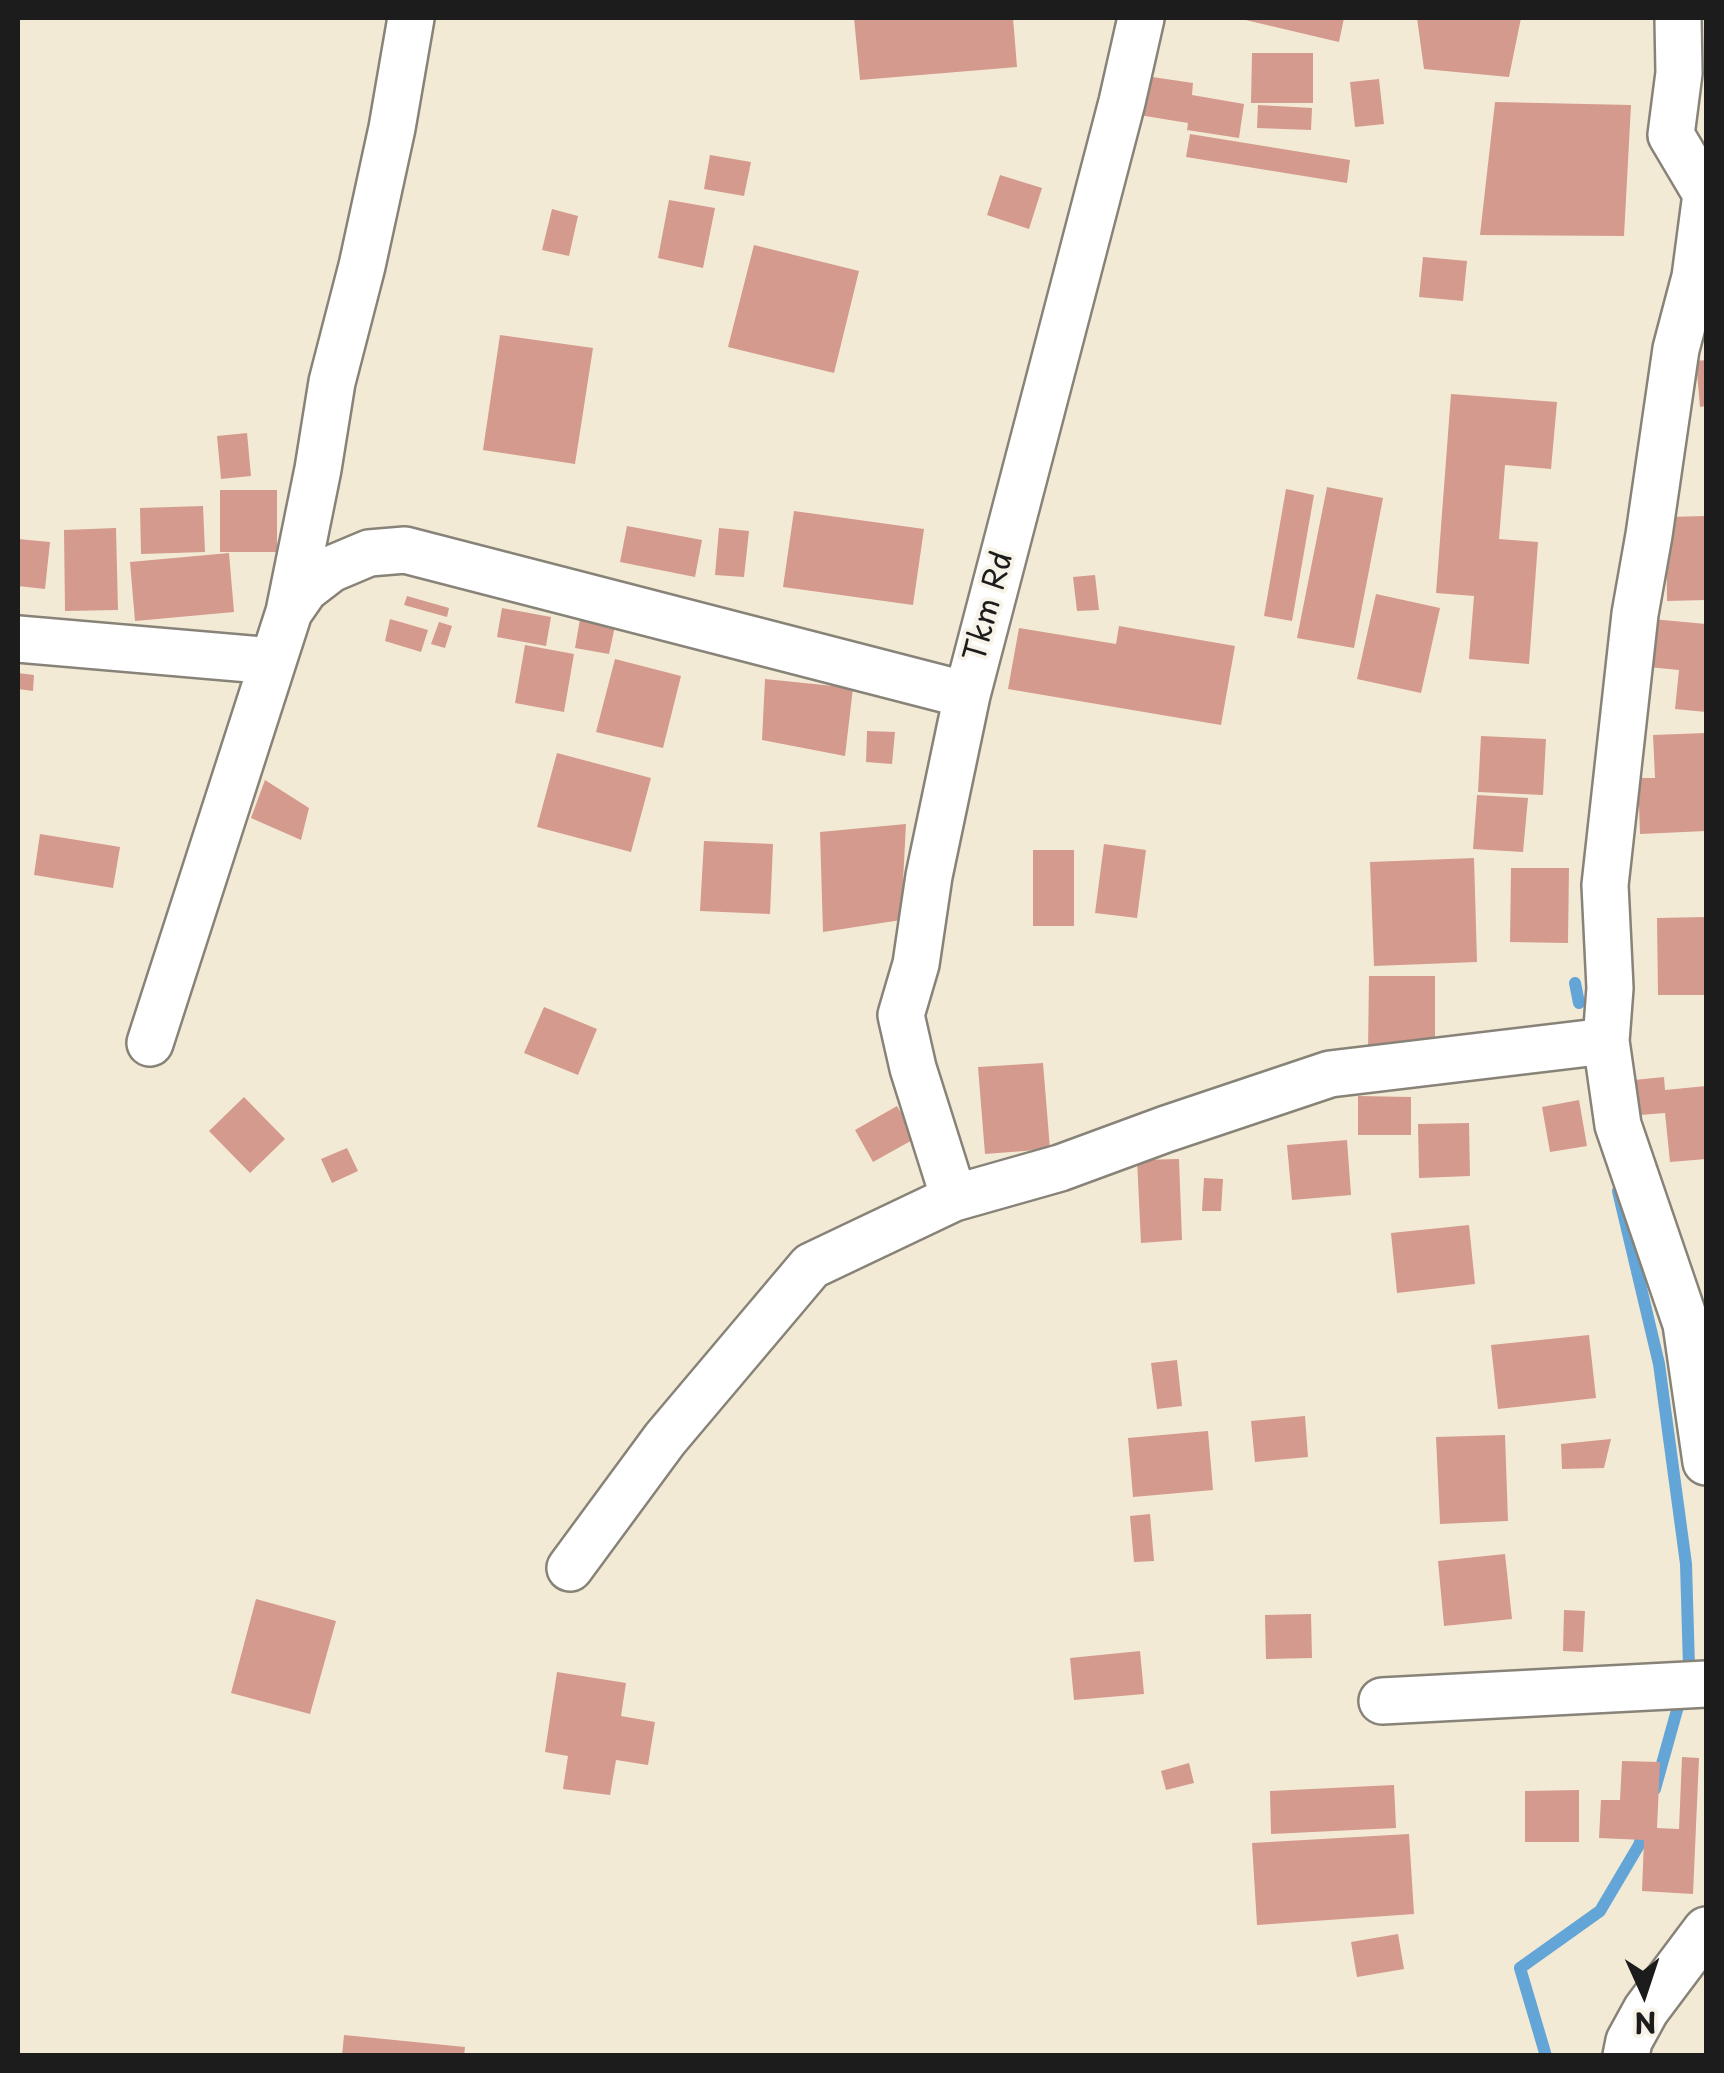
<!DOCTYPE html>
<style>
body{margin:0}
#map{position:relative;width:1724px;height:2073px;overflow:hidden;background:#f3ead5;font-family:"Playpen Sans",sans-serif}
canvas{display:block}
.frame{position:absolute;inset:0;border:20px solid #1c1c1c;pointer-events:none}
.north{position:absolute;left:1594px;top:1943px;width:100px;height:100px;-webkit-text-stroke:8px #f7f3e8;paint-order:stroke;rotate:177deg;font-size:28px;font-weight:700;line-height:40px;text-align:center;color:#1c1c1c}
.north::after{content:'';display:block;margin:auto;width:35px;height:45px;background:#1c1c1c;clip-path:polygon(50% 0,100% 100%,50% 72%,0 100%)}
</style>
<div id="map">
<canvas width="1724" height="2073"></canvas>
<div class="frame"></div>
<div class="north">N</div>
</div>
<script>
const context = document.querySelector('canvas').getContext('2d');
context.lineJoin = 'round';
const poly = rows => new Path2D(rows.map(r => 'M' + r).join(''));
function strokePath(path, color, width, dash) { context.strokeStyle = color; context.lineWidth = width; context.lineCap = dash ? 'butt' : 'round'; context.setLineDash(dash || []); context.stroke(path); }
function fillPath(path, color) { context.fillStyle = color; context.fill(path, 'evenodd'); }
function write(font, color, halo, rows, align = 'center') {
  context.font = font + ' "Playpen Sans",sans-serif'; context.lineWidth = 8; context.setLineDash([]); context.textBaseline = 'middle'; context.strokeStyle = halo; context.fillStyle = color; for (const [text, x, y, turn = 0] of rows) {
    context.save(); context.translate(x, y); context.rotate((+turn || 0) * Math.PI / 180); context.textAlign = isNaN(turn) ? turn : align; if (halo) context.strokeText(text, 0, 0); context.fillText(text, 0, 0); context.restore();
  }
}
strokePath(poly([
 [1575,983,1579,1003],
 [1618,1191,1659,1364,1686,1564,1689,1667,1655,1789],
 [1546,2056,1520,1968,1600,1911,1639,1845,1646,1823]
]), '#62a5d6', 12);
fillPath(poly([
 [854,18,1013,18,1017,67,860,80],
 [1237,18,1344,18,1339,42],
 [1417,18,1521,18,1509,77,1424,69],
 [1252,53,1313,53,1313,103,1251,103],
 [1139,75,1193,83,1192,95,1244,104,1239,138,1187,130,1188,123,1133,114],
 [1379,79,1384,124,1355,127,1350,82],
 [1495,102,1631,105,1624,236,1480,235],
 [1258,105,1312,108,1311,130,1257,128],
 [1190,134,1350,160,1347,183,1186,157],
 [710,155,751,162,744,196,704,189],
 [1000,175,1042,188,1029,229,987,215],
 [669,200,715,208,703,268,658,258],
 [552,209,578,216,569,256,542,250],
 [754,245,859,271,834,373,728,347],
 [1423,257,1467,261,1463,301,1419,297],
 [500,335,593,348,575,464,483,450],
 [1706,360,1706,406,1700,407,1696,361],
 [1451,394,1557,402,1551,469,1505,465,1499,539,1538,542,1529,664,1469,659,1474,596,1436,593],
 [247,433,251,476,221,479,217,436],
 [1327,487,1383,498,1354,648,1297,638],
 [1286,489,1314,495,1292,621,1264,616],
 [220,490,277,490,277,552,220,552],
 [203,506,205,552,141,554,140,508],
 [794,511,924,529,913,605,783,587],
 [1706,516,1706,600,1667,601,1666,517],
 [627,526,702,540,695,577,620,562],
 [116,528,118,610,65,611,64,530],
 [719,528,749,531,744,577,715,575],
 [18,539,50,542,45,589,18,586],
 [229,553,234,612,135,621,130,562],
 [1095,575,1099,610,1077,611,1073,577],
 [1376,594,1440,608,1421,693,1357,679],
 [407,596,449,608,447,617,404,605],
 [502,608,551,617,546,646,497,637],
 [390,619,428,630,421,652,385,641],
 [580,619,615,626,609,654,575,648],
 [1652,619,1706,624,1706,712,1675,709,1679,670,1648,667],
 [439,622,452,626,445,648,431,644],
 [1119,626,1235,646,1221,725,1008,689,1019,628,1116,644],
 [525,645,574,654,564,712,515,703],
 [615,659,681,676,663,748,596,732],
 [18,673,34,675,33,691,18,689],
 [765,679,853,688,845,756,762,740],
 [867,731,895,732,892,764,866,762],
 [1706,733,1706,831,1640,834,1638,778,1655,778,1653,735],
 [1481,736,1546,739,1543,795,1478,792],
 [557,753,651,778,631,852,537,827],
 [265,780,309,808,301,840,251,818],
 [1477,795,1528,798,1523,852,1473,849],
 [906,824,901,920,823,932,820,832],
 [40,834,120,847,113,888,34,875],
 [704,841,773,844,770,914,700,911],
 [1104,844,1146,850,1137,918,1095,913],
 [1033,850,1074,850,1074,926,1033,926],
 [1474,858,1477,962,1374,966,1370,862],
 [1511,868,1569,868,1568,943,1510,942],
 [1706,917,1706,995,1658,995,1657,918],
 [1369,976,1435,976,1435,1052,1368,1051],
 [544,1007,597,1029,578,1075,524,1053],
 [1043,1063,1050,1149,985,1154,978,1067],
 [1664,1077,1665,1090,1706,1086,1706,1159,1670,1162,1665,1113,1628,1116,1624,1081],
 [1358,1096,1411,1097,1411,1135,1358,1135],
 [244,1097,285,1139,250,1173,209,1131],
 [1579,1100,1587,1146,1550,1152,1542,1107],
 [897,1106,916,1138,873,1162,855,1130],
 [1469,1123,1470,1176,1419,1178,1418,1124],
 [1347,1140,1351,1195,1292,1200,1287,1145],
 [347,1148,358,1171,332,1183,321,1159],
 [1179,1159,1182,1240,1141,1243,1137,1160],
 [1204,1178,1223,1179,1221,1211,1202,1211],
 [1469,1225,1475,1284,1397,1293,1391,1233],
 [1589,1335,1596,1398,1498,1409,1491,1345],
 [1177,1360,1182,1406,1157,1409,1151,1363],
 [1305,1416,1308,1457,1255,1462,1251,1421],
 [1208,1431,1213,1490,1133,1497,1128,1438],
 [1505,1435,1508,1521,1440,1524,1436,1437],
 [1611,1439,1604,1468,1562,1469,1561,1444],
 [1150,1514,1154,1561,1134,1562,1130,1516],
 [1505,1554,1512,1619,1444,1626,1438,1561],
 [256,1599,336,1621,310,1714,231,1693],
 [1564,1610,1585,1611,1583,1652,1563,1651],
 [1311,1614,1312,1658,1266,1659,1265,1615],
 [1140,1651,1144,1694,1074,1700,1070,1658],
 [557,1672,626,1683,621,1716,655,1722,648,1765,616,1760,610,1795,563,1789,568,1756,545,1752],
 [1682,1757,1699,1758,1693,1894,1642,1891,1644,1840,1599,1838,1601,1800,1620,1800,1622,1761,1660,1762,1657,1828,1679,1829],
 [1189,1763,1194,1783,1166,1790,1161,1771],
 [1394,1785,1396,1828,1271,1834,1270,1791],
 [1579,1790,1579,1842,1525,1842,1525,1791],
 [1409,1834,1414,1914,1257,1925,1252,1843],
 [1398,1934,1404,1969,1357,1977,1351,1942],
 [344,2035,465,2047,464,2056,342,2056]
]), '#d49a8d');
const minor = poly([
 [1678,18,1679,73,1671,135,1706,194,1695,277,1676,349,1649,535,1635,614,1605,885,1610,988,1606,1041,1618,1125,1686,1324,1706,1462],
 [289,612,318,469,332,382,362,266,392,128,411,18],
 [18,639,273,661],
 [150,1043,289,612,305,589,331,569,369,553,405,550,967,695],
 [954,1198,913,1068,901,1015,916,964,929,876,967,695,1122,102,1141,18],
 [570,1568,665,1439,811,1266,954,1198,1060,1168,1166,1129,1330,1074,1606,1041],
 [1382,1701,1706,1684],
 [1626,2056,1629,2041,1646,2010,1706,1930]
]);
strokePath(minor, '#888378', 50);
strokePath(minor, '#fff', 45);
write('30px', '#1c1c1c', '#f7f3e8', [
 ["Tkm Rd",990,607,-75]
]);
</script>
